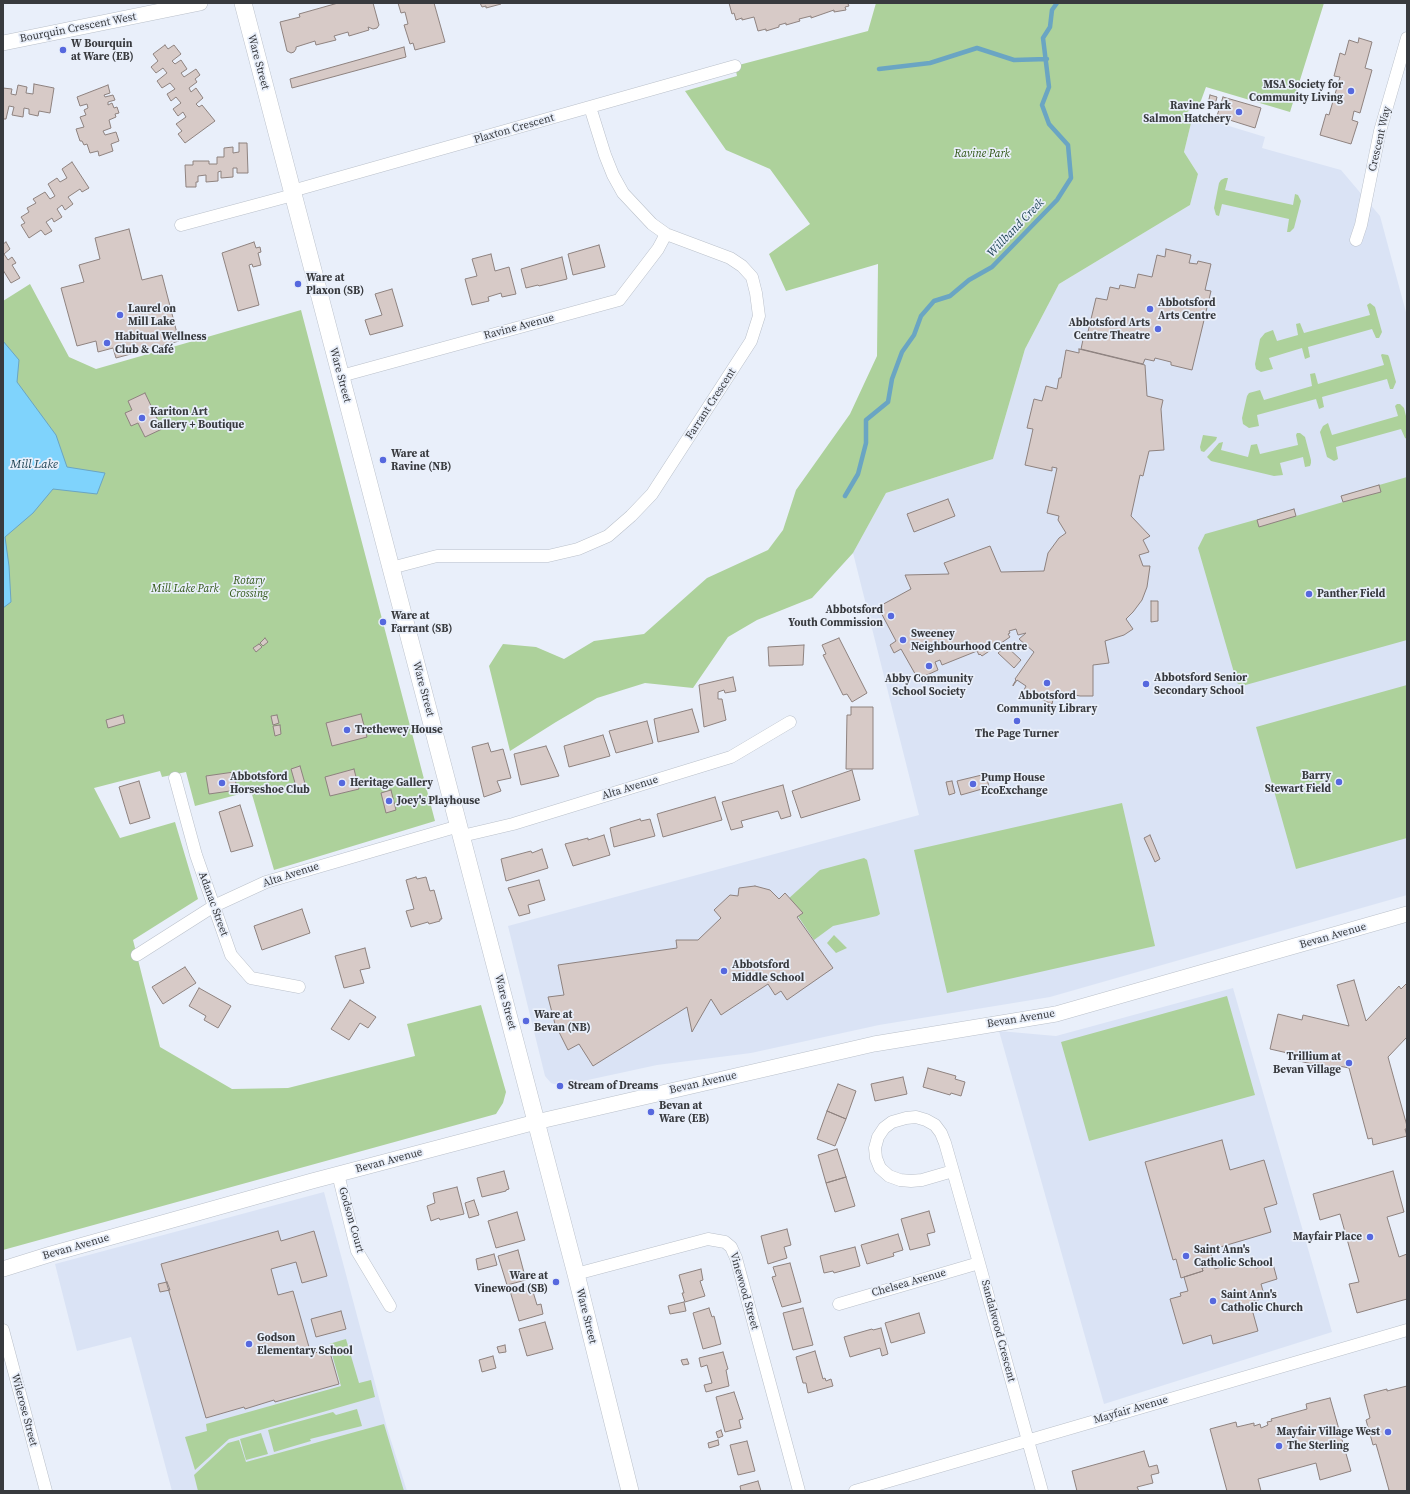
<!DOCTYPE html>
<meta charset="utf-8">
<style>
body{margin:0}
#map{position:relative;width:1410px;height:1494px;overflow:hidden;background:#e9effa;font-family:"Source Serif 4",serif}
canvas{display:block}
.frame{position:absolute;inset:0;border:4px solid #383a3e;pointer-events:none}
</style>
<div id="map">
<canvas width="1410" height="1494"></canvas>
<div class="frame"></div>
</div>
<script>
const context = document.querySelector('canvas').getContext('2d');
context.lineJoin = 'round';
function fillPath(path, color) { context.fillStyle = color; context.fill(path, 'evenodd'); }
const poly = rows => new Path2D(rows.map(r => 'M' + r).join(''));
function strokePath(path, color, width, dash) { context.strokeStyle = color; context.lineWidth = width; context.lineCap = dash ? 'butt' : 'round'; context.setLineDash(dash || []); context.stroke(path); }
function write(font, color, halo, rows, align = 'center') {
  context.font = font + ' "Source Serif 4",serif'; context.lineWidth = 3.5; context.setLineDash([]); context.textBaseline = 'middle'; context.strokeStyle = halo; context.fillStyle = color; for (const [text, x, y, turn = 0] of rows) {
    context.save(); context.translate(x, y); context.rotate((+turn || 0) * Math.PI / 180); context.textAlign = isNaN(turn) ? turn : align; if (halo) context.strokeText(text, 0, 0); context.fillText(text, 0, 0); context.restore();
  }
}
fillPath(poly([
 [1193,115,1265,137,1262,148,1341,170,1380,216,1407,316,1407,895,1050,997,879,1025,751,1053,657,1065,560,1086,551,1083,545,1076,508,926,919,815,853,553,886,493,993,459,1025,349,1059,284,1190,205,1198,174,1184,152],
 [1233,988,1332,1332,1104,1404,999,1031,1056,1036],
 [324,1192,387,1428,407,1491,172,1491,131,1337,77,1351,55,1264]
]), '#dae3f5');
fillPath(poly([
 [876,3,1324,3,1290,112,1206,87,1199,106,1185,113,1193,115,1184,152,1198,174,1190,205,1059,284,1025,349,993,459,886,493,853,553,812,598,757,620,728,637,693,688,645,683,597,698,556,722,510,751,489,666,503,644,536,647,564,659,594,641,644,634,707,578,768,550,783,530,796,490,850,414,877,356,878,264,786,291,769,254,810,224,770,169,726,150,685,91,737,76,735,66,868,31],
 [1225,178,1228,178,1225,190,1293,205,1295,194,1298,195,1301,201,1294,228,1290,232,1287,232,1289,219,1222,204,1219,216,1216,215,1214,208,1219,183,1221,180],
 [30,284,69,357,96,369,301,310,435,821,274,870,251,791,195,806,186,772,162,777,160,771,94,788,120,838,175,822,198,899,133,940,160,1047,232,1089,288,1088,415,1056,407,1024,481,1005,506,1092,503,1103,496,1114,3,1250,3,301],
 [1370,303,1375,307,1382,332,1379,338,1376,338,1372,329,1308,347,1310,357,1305,359,1302,348,1269,358,1273,369,1261,372,1256,369,1255,364,1260,339,1265,333,1273,330,1277,341,1298,335,1296,324,1300,323,1304,333,1370,315,1367,305],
 [1382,354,1388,355,1389,357,1396,382,1393,389,1390,389,1387,379,1322,397,1324,407,1319,409,1316,399,1257,415,1259,426,1249,428,1243,424,1242,418,1247,396,1249,393,1260,390,1264,400,1312,386,1310,374,1315,373,1318,384,1384,365,1381,355],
 [1397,404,1400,404,1404,408,1407,420,1407,439,1405,438,1401,429,1336,447,1338,459,1334,461,1327,457,1320,432,1323,426,1328,423,1332,435,1398,416,1395,406],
 [1297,433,1300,433,1305,437,1311,460,1311,463,1310,466,1305,467,1303,457,1280,463,1283,475,1274,476,1211,461,1207,457,1219,443,1223,442,1221,450,1248,457,1251,445,1257,444,1260,454,1298,445,1296,435],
 [1203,435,1217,437,1216,440,1204,452,1201,451,1200,447],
 [1407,477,1407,640,1242,686,1237,683,1198,548,1205,534,1294,509,1296,516,1343,502,1341,496],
 [1407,685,1407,838,1296,869,1256,727],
 [1122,803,1155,946,947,993,914,850],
 [864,858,867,860,880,914,877,916,833,926,814,940,787,900,820,870],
 [834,935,847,948,836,953,827,943],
 [1227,996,1255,1095,1089,1141,1061,1042],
 [346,1339,359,1383,371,1380,375,1397,229,1439,195,1470,185,1437,207,1431,206,1424,341,1386,329,1344],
 [357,1409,362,1426,310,1439,311,1441,274,1452,268,1430,333,1412,336,1415],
 [384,1424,404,1491,198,1491,194,1475,228,1443,239,1440,246,1462],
 [261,1433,268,1454,246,1460,240,1439]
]), '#add19b');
const water = poly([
 [3,341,19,360,17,382,56,435,67,467,105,473,97,494,53,489,33,513,5,537,9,566,11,602,3,608,3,341]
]);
fillPath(water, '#7fd3fc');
strokePath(water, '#6aa5c3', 1);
strokePath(poly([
 [879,69,930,63,977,48,1014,60,1047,59],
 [845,496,858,474,866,443,866,420,888,402,892,379,902,352,914,335,921,316,934,301,950,296,969,280,992,267,1057,200,1071,178,1068,145,1049,124,1042,105,1049,87,1043,38,1050,27,1052,10,1057,3]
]), '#6aa5c3', 4.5);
const building = poly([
 [338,3,373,3,379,25,377,28,373,29,368,27,369,30,349,36,348,32,334,36,336,40,316,45,315,41,296,47,296,49,294,52,291,53,287,51,280,22,300,17,299,14,338,3],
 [398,3,434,3,445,42,415,50,413,43,410,44,404,25,408,24,405,12,401,13,398,3],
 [480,3,500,3,501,4,486,8,486,6,482,7,480,3],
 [729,3,851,3,848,4,849,6,845,7,846,10,834,12,834,10,811,18,811,16,799,19,800,21,786,25,786,23,779,25,779,27,766,31,766,29,758,31,754,17,742,20,742,18,736,20,734,13,732,14,729,3],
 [1359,38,1372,42,1365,68,1372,70,1360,113,1354,111,1352,120,1358,122,1351,144,1320,135,1326,114,1329,115,1340,77,1334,76,1340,53,1345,55,1349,40,1358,43,1359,38],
 [165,45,168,49,174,45,181,54,172,61,175,64,181,60,187,69,181,73,184,77,196,69,200,75,195,79,197,82,189,88,191,92,196,88,203,98,196,104,199,107,202,105,215,121,185,143,178,134,182,131,176,124,186,117,183,112,178,116,173,109,181,103,176,97,171,101,167,94,175,89,170,83,162,88,157,81,167,73,163,68,156,73,151,67,158,61,153,54,165,45],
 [404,47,406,57,292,88,290,79,404,47],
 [34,84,54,88,50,113,39,111,38,116,29,114,29,109,24,108,23,117,12,115,14,107,9,106,6,119,3,119,3,88,12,89,11,94,16,95,18,85,27,87,26,93,33,94,34,84],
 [108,85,110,93,104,95,105,97,113,95,115,100,108,102,108,105,112,103,114,108,117,107,119,113,115,114,116,117,109,120,111,128,103,131,105,135,116,132,119,141,111,144,113,151,99,156,98,151,90,153,87,144,84,145,82,141,80,141,76,129,84,127,80,117,86,115,84,110,88,108,87,104,80,106,77,97,108,85],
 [1210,95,1217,97,1215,105,1208,103,1210,95],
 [1223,97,1261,108,1255,128,1217,116,1223,97],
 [239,143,247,143,248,173,237,173,237,168,233,168,233,177,221,178,221,171,218,172,218,181,206,182,206,175,198,176,198,182,196,182,196,187,186,187,185,165,193,165,193,161,209,161,209,164,217,164,217,157,224,157,224,148,233,147,233,153,239,152,239,143],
 [72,162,89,188,82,192,80,189,68,197,73,204,65,210,62,205,57,209,62,217,54,222,52,218,46,222,52,231,45,235,41,230,29,238,21,225,25,223,21,217,29,212,27,208,36,203,33,199,45,192,50,199,55,196,48,184,57,178,60,182,67,178,62,169,72,162],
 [129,229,142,280,162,275,179,341,116,358,113,348,98,352,96,341,77,346,61,288,84,282,79,265,100,259,95,238,129,229],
 [6,242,10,249,4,254,8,260,12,257,16,263,12,265,20,278,11,283,3,270,3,244,6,242],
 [254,242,256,248,260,247,261,252,258,253,261,265,253,267,252,264,249,265,259,305,238,311,222,253,254,242],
 [599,245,605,267,573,275,568,254,599,245],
 [1166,249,1191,255,1189,263,1197,264,1198,261,1211,264,1205,290,1211,291,1192,370,1171,365,1171,362,1155,358,1154,361,1145,359,1143,364,1081,349,1084,335,1087,336,1096,298,1107,300,1110,287,1119,289,1120,285,1135,288,1138,274,1152,277,1157,255,1165,257,1166,249],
 [491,254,495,271,509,267,516,294,502,297,501,293,488,297,489,301,472,305,465,279,477,276,472,259,491,254],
 [562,257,567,279,539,286,538,285,526,288,521,269,562,257],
 [392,289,403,326,370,335,365,320,382,315,375,294,392,289],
 [1079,349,1145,365,1147,396,1163,400,1161,409,1164,450,1149,451,1143,476,1140,475,1131,516,1150,536,1143,540,1149,552,1139,555,1143,566,1150,566,1147,587,1142,600,1133,612,1126,619,1133,629,1124,635,1105,641,1109,663,1093,665,1093,696,1080,696,1055,691,1052,704,1023,692,1026,686,1017,680,1013,686,1013,685,1016,680,1015,679,1034,652,1019,639,1026,633,1018,635,1016,629,1009,631,1010,633,1008,634,1010,637,982,656,980,654,979,655,977,651,942,665,940,660,935,662,938,670,918,679,901,649,894,653,890,645,896,641,878,607,911,589,905,575,949,574,944,563,990,546,1001,572,1044,571,1048,553,1059,538,1066,533,1058,520,1059,516,1047,513,1057,468,1052,467,1052,471,1025,465,1033,429,1027,428,1034,399,1042,401,1046,386,1057,389,1059,378,1061,378,1066,350,1079,353,1079,349],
 [145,393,162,429,145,437,138,423,131,426,125,413,132,410,128,401,145,393],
 [1379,485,1381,492,1343,502,1341,496,1379,485],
 [948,499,955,516,914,532,907,514,948,499],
 [1294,509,1296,516,1259,527,1257,520,1294,509],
 [1151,601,1158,601,1158,621,1151,622,1151,601],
 [265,638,268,642,263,646,260,643,265,638],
 [839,638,867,693,852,702,847,694,843,695,823,655,826,654,822,645,839,638],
 [259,644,262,647,256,652,253,648,259,644],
 [804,645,803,665,769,666,768,647,804,645],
 [1006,646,1021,660,1014,668,998,653,1006,646],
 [733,677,736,691,725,693,724,690,718,692,718,699,722,699,726,720,704,727,699,685,733,677],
 [851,707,873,707,873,769,846,769,847,715,851,715,851,707],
 [692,709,699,732,658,742,654,719,692,709],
 [361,714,367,737,332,746,326,723,361,714],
 [123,715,125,723,108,728,106,720,123,715],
 [277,715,279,723,273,725,271,716,277,715],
 [647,721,653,743,616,753,609,731,647,721],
 [280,725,281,734,275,736,273,726,280,725],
 [603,735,610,756,569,767,564,746,603,735],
 [488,743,491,752,503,749,511,778,497,781,501,791,484,797,472,747,488,743],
 [546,746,559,776,521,785,514,754,546,746],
 [300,766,306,787,304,795,297,790,291,769,300,766],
 [354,769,359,789,330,796,325,777,354,769],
 [852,770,860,800,801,818,792,791,852,770],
 [234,772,237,790,209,794,206,776,234,772],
 [986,774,989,787,961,795,957,781,986,774],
 [139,781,150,818,130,824,119,787,139,781],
 [952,781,955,793,949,795,946,782,952,781],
 [783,785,791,816,781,819,778,811,741,821,743,827,731,830,722,802,783,785],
 [391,790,396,810,386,813,381,793,391,790],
 [715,797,722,820,663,837,657,814,715,797],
 [240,805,253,846,231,852,219,812,240,805],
 [640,819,641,821,650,819,655,836,614,847,610,828,640,819],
 [604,835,610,855,573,866,565,844,588,838,588,840,604,835],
 [1150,835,1160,859,1155,862,1144,838,1150,835],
 [542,849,548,868,506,881,501,859,531,851,532,853,542,849],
 [416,877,417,879,426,877,430,891,434,890,442,919,440,919,440,921,429,924,428,922,411,927,406,911,414,909,406,880,416,877],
 [539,880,545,900,528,905,530,913,519,916,508,888,539,880],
 [755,886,770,890,779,899,785,893,803,913,797,917,833,968,787,1000,781,991,775,995,768,984,721,1015,711,999,692,1032,687,1007,593,1066,579,1044,568,1050,555,1024,548,997,564,995,558,965,677,948,676,940,698,940,721,918,714,910,730,895,738,896,739,888,755,886],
 [302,909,310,933,262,950,254,926,302,909],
 [365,948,370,968,360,970,364,983,344,988,335,956,365,948],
 [185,967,196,983,163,1004,152,987,185,967],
 [1354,980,1366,1021,1399,986,1401,989,1407,983,1407,1037,1388,1057,1407,1126,1407,1129,1405,1129,1407,1136,1373,1145,1372,1138,1368,1139,1349,1068,1339,1066,1333,1069,1295,1060,1292,1054,1270,1049,1278,1014,1302,1020,1303,1015,1349,1026,1337,985,1354,980],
 [199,988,231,1006,218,1028,204,1020,206,1016,189,1006,199,988],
 [350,1000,376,1017,368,1028,360,1023,349,1040,331,1029,350,1000],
 [928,1068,956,1076,955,1079,965,1082,961,1096,951,1093,950,1095,923,1087,928,1068],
 [903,1077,907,1094,875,1101,871,1084,903,1077],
 [838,1084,856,1091,846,1119,827,1111,838,1084],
 [827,1111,846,1119,835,1146,817,1139,827,1111],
 [1222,1140,1230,1170,1264,1160,1277,1204,1264,1208,1271,1232,1210,1250,1214,1265,1202,1268,1203,1271,1181,1278,1176,1259,1173,1260,1145,1162,1222,1140],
 [837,1149,846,1177,826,1183,818,1155,837,1149],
 [504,1171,509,1189,506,1190,506,1191,482,1197,477,1178,504,1171],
 [1393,1171,1404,1212,1387,1217,1399,1257,1407,1254,1407,1299,1357,1313,1349,1284,1359,1282,1340,1214,1320,1220,1313,1194,1393,1171],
 [846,1177,855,1206,835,1212,826,1183,846,1177],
 [457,1187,464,1214,440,1220,439,1218,431,1221,427,1206,435,1203,433,1193,457,1187],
 [474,1200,479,1215,469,1218,465,1203,474,1200],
 [929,1211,935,1232,927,1234,930,1245,910,1250,901,1219,929,1211],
 [517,1212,525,1240,496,1248,488,1221,517,1212],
 [787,1229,791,1245,784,1247,787,1258,768,1264,761,1236,787,1229],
 [278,1231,281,1241,314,1231,327,1276,302,1283,296,1262,271,1269,278,1295,293,1291,311,1354,329,1349,339,1384,275,1402,274,1400,245,1409,244,1407,206,1418,161,1264,278,1231],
 [898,1234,903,1250,893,1253,894,1256,867,1264,861,1245,898,1234],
 [855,1247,860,1266,834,1273,833,1271,824,1273,820,1256,855,1247],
 [518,1250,526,1280,507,1285,498,1256,518,1250],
 [494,1254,497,1265,478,1270,476,1259,494,1254],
 [1253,1258,1256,1268,1273,1264,1277,1279,1261,1284,1265,1298,1250,1302,1258,1331,1213,1344,1211,1335,1183,1344,1170,1299,1181,1296,1180,1293,1188,1291,1184,1277,1203,1271,1202,1268,1214,1265,1215,1269,1253,1258],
 [790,1263,801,1302,782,1307,772,1277,776,1276,773,1267,790,1263],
 [701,1269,703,1280,700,1281,705,1296,685,1302,682,1293,684,1293,679,1275,701,1269],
 [167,1282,170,1290,160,1292,158,1284,167,1282],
 [531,1285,537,1305,541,1304,543,1314,519,1321,510,1291,531,1285],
 [684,1302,686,1311,670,1314,668,1306,684,1302],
 [709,1308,712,1317,714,1316,721,1344,703,1349,693,1313,709,1308],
 [803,1308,813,1345,793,1350,783,1313,803,1308],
 [341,1311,346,1329,316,1337,311,1319,341,1311],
 [919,1313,925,1333,891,1343,885,1323,919,1313],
 [545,1322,553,1349,527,1356,519,1329,545,1322],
 [881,1328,888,1354,882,1356,880,1348,850,1357,844,1337,872,1329,873,1330,881,1328],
 [505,1345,506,1352,499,1353,497,1347,505,1345],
 [815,1351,823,1379,825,1378,826,1381,831,1379,833,1386,808,1393,806,1383,803,1383,796,1357,815,1351],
 [723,1352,728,1369,726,1370,729,1386,706,1392,704,1385,712,1383,707,1365,701,1367,699,1358,723,1352],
 [493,1356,496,1368,482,1372,479,1360,493,1356],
 [687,1359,689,1364,683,1365,681,1360,687,1359],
 [1407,1386,1407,1491,1386,1491,1389,1490,1376,1444,1373,1445,1366,1420,1370,1418,1364,1395,1387,1389,1387,1391,1407,1386],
 [734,1392,743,1419,739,1420,741,1428,725,1432,716,1397,734,1392],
 [1330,1398,1351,1471,1320,1480,1316,1463,1258,1479,1261,1491,1227,1491,1210,1429,1236,1422,1237,1427,1254,1423,1254,1426,1260,1424,1261,1428,1268,1425,1267,1422,1272,1421,1271,1419,1307,1409,1306,1404,1330,1398],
 [721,1430,723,1436,718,1438,716,1432,721,1430],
 [718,1440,719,1445,709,1448,708,1443,718,1440],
 [747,1441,755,1471,738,1475,730,1445,747,1441],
 [1144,1451,1149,1467,1157,1465,1159,1473,1151,1475,1153,1483,1137,1487,1139,1491,1077,1491,1072,1471,1144,1451],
 [758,1481,761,1491,741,1491,740,1486,758,1481]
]);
fillPath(building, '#d7cac7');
strokePath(building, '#8e827f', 1);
const minor = poly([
 [292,191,735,66],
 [181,225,293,195],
 [1356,240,1361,225,1380,131,1407,38],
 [341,376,619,300,658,249,666,234],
 [391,568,437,556,548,556,578,549,608,536,631,516,652,494,751,341,759,316,756,293,752,277,742,266,730,258,666,234,652,224,623,193,613,175,605,155,590,107],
 [175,778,196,855,231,955,251,978,299,987],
 [462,836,513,824,731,757,790,722],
 [137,955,214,906,266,882,459,826],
 [953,1171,922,1180,911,1181,900,1180,889,1176,880,1168,876,1158,875,1148,878,1137,884,1128,892,1122,906,1118,916,1117,926,1120,935,1125,941,1133,945,1143,953,1171,979,1263,1022,1419,1042,1491],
 [338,1174,357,1251,390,1306],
 [576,1274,708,1239,725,1242,731,1247,736,1258,799,1491],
 [839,1304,979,1263],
 [3,1330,46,1491],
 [855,1491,1407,1330]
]);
const tertiary = poly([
 [3,43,200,3],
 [3,1269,51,1254,312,1181,536,1122,874,1044,1056,1014,1407,914]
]);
const secondary = poly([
 [243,3,576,1274,630,1491]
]);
strokePath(minor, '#bac0ca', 13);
strokePath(tertiary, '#bac0ca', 16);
strokePath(secondary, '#bac0ca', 18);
strokePath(minor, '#fff', 12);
strokePath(tertiary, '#fff', 15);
strokePath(secondary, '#fff', 17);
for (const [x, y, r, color] of [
 [63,50,4,"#5668de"],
 [1351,91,4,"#5668de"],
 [1239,112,4,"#5668de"],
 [298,284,4,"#5668de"],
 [1150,309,4,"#5668de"],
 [120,315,4,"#5668de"],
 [1158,329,4,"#5668de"],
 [107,343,4,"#5668de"],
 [142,418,4,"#5668de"],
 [383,460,4,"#5668de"],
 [1309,594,4,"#5668de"],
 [891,616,4,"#5668de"],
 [383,622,4,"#5668de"],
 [903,640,4,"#5668de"],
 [929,666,4,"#5668de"],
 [1047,683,4,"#5668de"],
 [1146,684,4,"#5668de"],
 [1017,721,4,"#5668de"],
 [347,730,4,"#5668de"],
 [1339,782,4,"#5668de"],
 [222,783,4,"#5668de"],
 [342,783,4,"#5668de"],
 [973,784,4,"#5668de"],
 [389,801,4,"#5668de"],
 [724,971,4,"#5668de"],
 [526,1021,4,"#5668de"],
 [1349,1063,4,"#5668de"],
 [560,1086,4,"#5668de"],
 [651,1112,4,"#5668de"],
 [1370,1237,4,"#5668de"],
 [1186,1256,4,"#5668de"],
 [556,1282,4,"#5668de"],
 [1213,1301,4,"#5668de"],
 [249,1344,4,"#5668de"],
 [1388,1432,4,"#5668de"],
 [1279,1446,4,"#5668de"]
]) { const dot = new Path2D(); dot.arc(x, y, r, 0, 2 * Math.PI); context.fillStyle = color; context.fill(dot); strokePath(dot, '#e9effa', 1.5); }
write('11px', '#383a3e', '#e9effa', [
 ["Bourquin Crescent West",78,28,-11],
 ["Ware Street",258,62,75],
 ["Plaxton Crescent",514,129,-16],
 ["Crescent Way",1380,139,-77],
 ["Ravine Avenue",519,327,-15],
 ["Ware Street",340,375,75],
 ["Farrant Crescent",711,404,-57],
 ["Ware Street",423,689,75],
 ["Alta Avenue",630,788,-17],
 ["Alta Avenue",291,875,-18],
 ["Adanac Street",213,904,70],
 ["Bevan Avenue",1333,936,-16],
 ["Ware Street",505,1002,75],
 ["Bevan Avenue",1021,1019,-9],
 ["Bevan Avenue",703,1083,-13],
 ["Bevan Avenue",389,1161,-15],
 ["Godson Court",351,1220,74],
 ["Bevan Avenue",76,1247,-16],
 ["Chelsea Avenue",909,1283,-16],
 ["Vinewood Street",744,1291,74],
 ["Ware Street",586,1316,76],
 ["Sandalwood Crescent",998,1331,75],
 ["Wilerose Street",24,1410,75],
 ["Mayfair Avenue",1131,1410,-16]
]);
write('bold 11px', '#383a3e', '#e9effa', [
 ["W Bourquin",71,44],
 ["at Ware (EB)",71,57],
 ["MSA Society for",1343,85,"right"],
 ["Community Living",1343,98,"right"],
 ["Ravine Park",1231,106,"right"],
 ["Salmon Hatchery",1231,119,"right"],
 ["Ware at",306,278],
 ["Plaxon (SB)",306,291],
 ["Abbotsford",1158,303],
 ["Arts Centre",1158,316],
 ["Laurel on",128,309],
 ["Mill Lake",128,322],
 ["Abbotsford Arts",1150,323,"right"],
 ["Centre Theatre",1150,336,"right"],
 ["Habitual Wellness",115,337],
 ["Club & Café",115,350],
 ["Kariton Art",150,412],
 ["Gallery + Boutique",150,425],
 ["Ware at",391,454],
 ["Ravine (NB)",391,467],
 ["Panther Field",1317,594],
 ["Abbotsford",883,610,"right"],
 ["Youth Commission",883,623,"right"],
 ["Ware at",391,616],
 ["Farrant (SB)",391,629],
 ["Sweeney",911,634],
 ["Neighbourhood Centre",911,647],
 ["Abbotsford Senior",1154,678],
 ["Secondary School",1154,691],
 ["Abby Community",929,679,"center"],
 ["School Society",929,692,"center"],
 ["Abbotsford",1047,696,"center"],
 ["Community Library",1047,709,"center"],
 ["Trethewey House",355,730],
 ["The Page Turner",1017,734,"center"],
 ["Barry",1331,776,"right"],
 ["Stewart Field",1331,789,"right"],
 ["Abbotsford",230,777],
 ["Horseshoe Club",230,790],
 ["Pump House",981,778],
 ["EcoExchange",981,791],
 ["Heritage Gallery",350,783],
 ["Joey's Playhouse",397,801],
 ["Abbotsford",732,965],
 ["Middle School",732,978],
 ["Ware at",534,1015],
 ["Bevan (NB)",534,1028],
 ["Trillium at",1341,1057,"right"],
 ["Bevan Village",1341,1070,"right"],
 ["Stream of Dreams",568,1086],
 ["Bevan at",659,1106],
 ["Ware (EB)",659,1119],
 ["Mayfair Place",1362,1237,"right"],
 ["Saint Ann's",1194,1250],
 ["Catholic School",1194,1263],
 ["Ware at",548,1276,"right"],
 ["Vinewood (SB)",548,1289,"right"],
 ["Saint Ann's",1221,1295],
 ["Catholic Church",1221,1308],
 ["Godson",257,1338],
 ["Elementary School",257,1351],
 ["Mayfair Village West",1380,1432,"right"],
 ["The Sterling",1287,1446]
], 'left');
write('italic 11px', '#2d5311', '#e9effa', [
 ["Ravine Park",982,154],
 ["Rotary",249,581],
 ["Crossing",249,594],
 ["Mill Lake Park",185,589]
]);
write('italic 12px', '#183e4f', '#e9effa', [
 ["Willband Creek",1016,228,-46],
 ["Mill Lake",34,465]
]);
</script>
